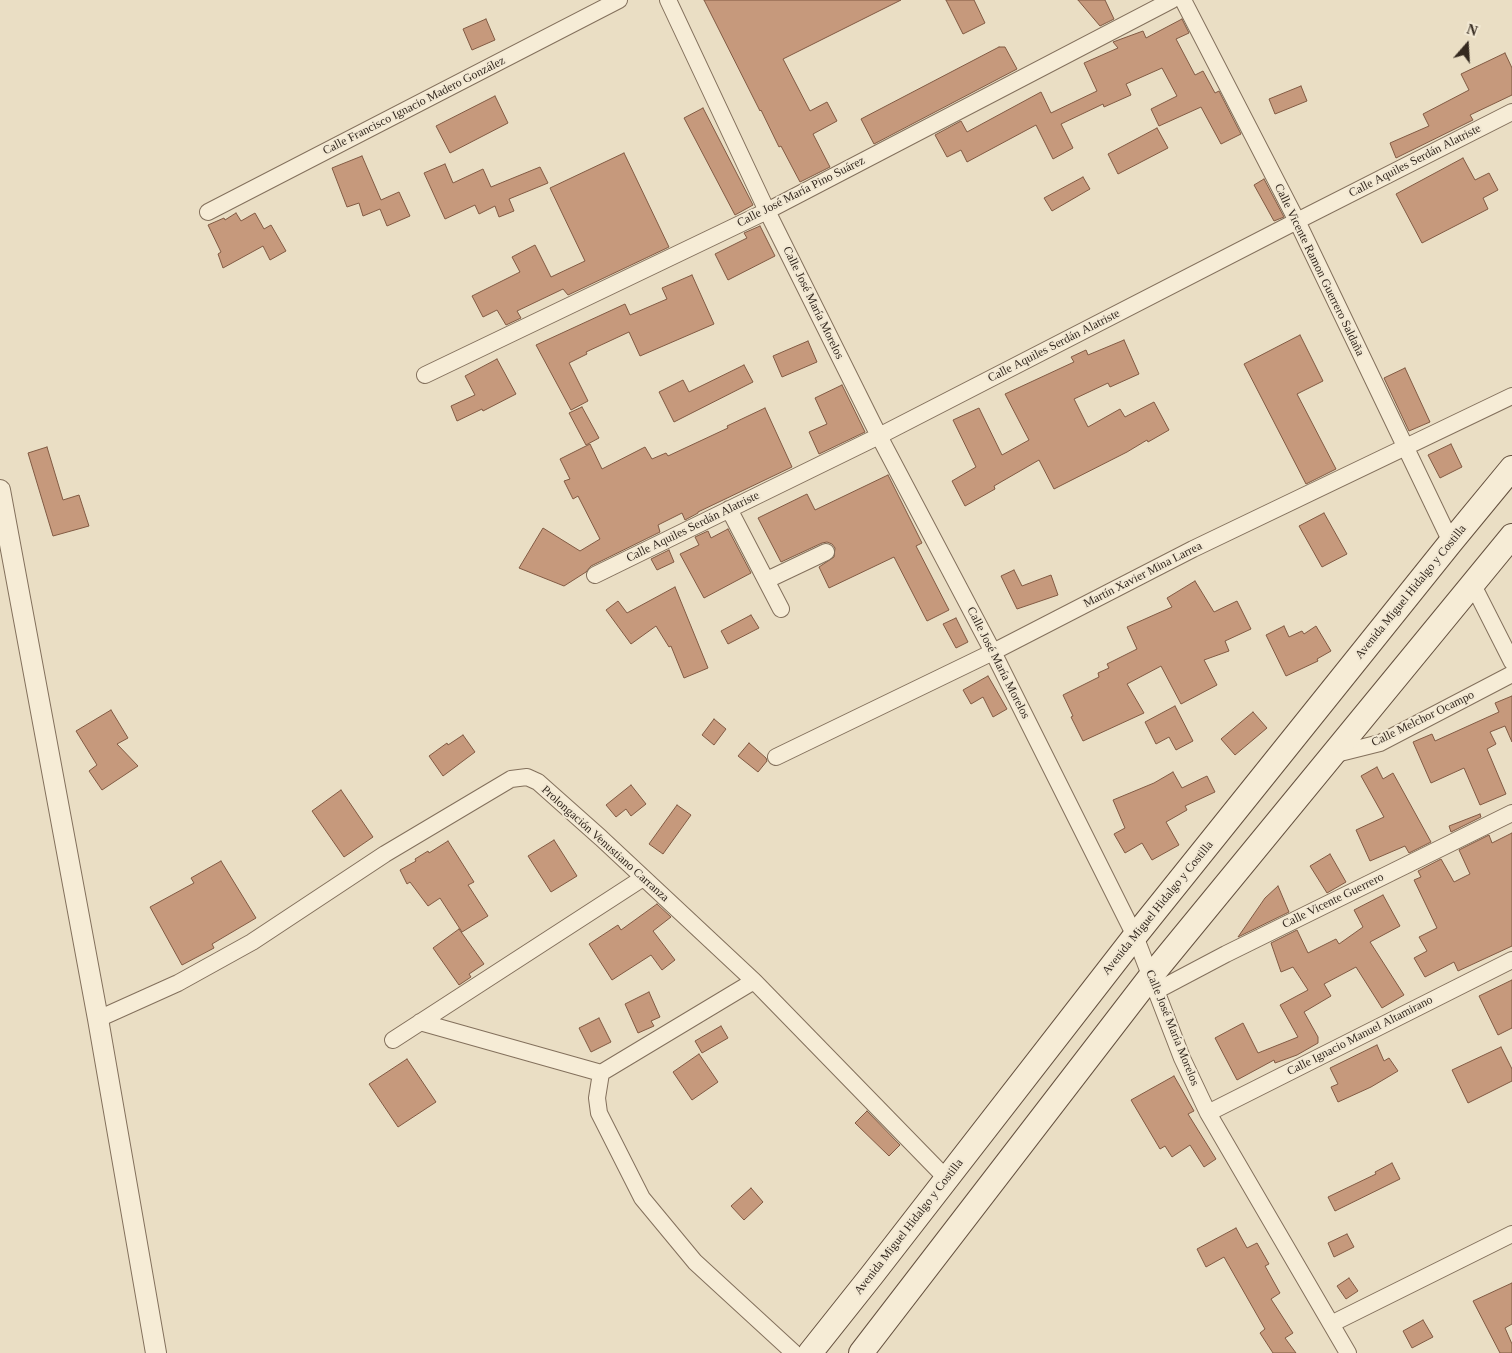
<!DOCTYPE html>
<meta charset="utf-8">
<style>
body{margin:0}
#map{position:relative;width:1512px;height:1353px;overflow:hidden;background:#eadec4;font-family:Georgia,serif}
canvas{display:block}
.north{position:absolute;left:1442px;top:20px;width:50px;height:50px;-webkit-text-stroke:4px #f2e8d3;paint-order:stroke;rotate:19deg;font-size:14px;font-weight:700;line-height:20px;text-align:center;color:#34291f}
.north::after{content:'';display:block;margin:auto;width:18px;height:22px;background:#34291f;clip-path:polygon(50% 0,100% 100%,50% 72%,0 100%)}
</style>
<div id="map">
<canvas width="1512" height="1353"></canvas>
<div class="north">N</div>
</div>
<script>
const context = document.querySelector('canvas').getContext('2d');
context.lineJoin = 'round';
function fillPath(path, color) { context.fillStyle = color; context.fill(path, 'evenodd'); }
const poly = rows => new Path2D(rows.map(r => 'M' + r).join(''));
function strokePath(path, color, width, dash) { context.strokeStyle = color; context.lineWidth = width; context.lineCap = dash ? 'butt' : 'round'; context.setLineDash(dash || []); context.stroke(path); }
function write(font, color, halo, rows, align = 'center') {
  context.font = font + ' Georgia,serif'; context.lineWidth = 4; context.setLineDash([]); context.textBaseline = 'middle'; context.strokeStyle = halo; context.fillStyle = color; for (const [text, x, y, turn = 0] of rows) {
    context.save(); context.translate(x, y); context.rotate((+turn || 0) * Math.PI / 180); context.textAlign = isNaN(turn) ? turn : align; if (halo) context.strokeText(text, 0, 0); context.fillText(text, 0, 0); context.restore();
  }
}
const building = poly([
 [704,0,901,0,783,59,810,111,827,102,837,121,813,134,830,167,800,182,781,146,779,147,761,110,760,111,704,0],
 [946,0,974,0,985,23,963,34,946,0],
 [1078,0,1105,0,1114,19,1100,26,1078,0],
 [486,19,495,40,472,50,463,29,486,19],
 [1182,19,1189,33,1176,39,1195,75,1203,71,1215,93,1219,91,1241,134,1221,144,1201,107,1159,126,1151,109,1177,96,1162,68,1126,84,1131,95,1104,107,1103,104,1061,124,1073,148,1053,159,1036,125,967,162,961,150,947,157,935,135,961,121,967,132,1041,92,1051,113,1097,91,1084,63,1118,48,1113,42,1143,31,1146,38,1182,19],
 [999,47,1005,47,1017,69,874,144,861,119,999,47],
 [1505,53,1512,68,1512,95,1470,115,1473,120,1396,158,1390,143,1429,126,1423,114,1469,90,1461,74,1505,53],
 [1301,86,1307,101,1275,114,1269,99,1301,86],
 [495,96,508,123,450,153,436,126,495,96],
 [703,108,753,205,735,215,684,118,703,108],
 [1157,128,1168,148,1118,174,1108,154,1157,128],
 [624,153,669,247,568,295,563,289,517,311,521,318,506,325,497,310,483,317,472,296,520,272,512,257,535,245,551,277,585,261,550,188,624,153],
 [362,156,381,200,399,192,410,216,387,226,380,209,363,216,359,203,347,207,332,168,362,156],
 [1463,158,1475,180,1489,173,1498,190,1483,198,1488,209,1422,243,1396,194,1463,158],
 [445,164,453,183,483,169,491,187,540,167,548,183,509,199,514,211,499,217,495,206,479,214,475,205,445,219,424,173,445,164],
 [1083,177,1090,189,1052,211,1044,198,1083,177],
 [1264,179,1284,217,1274,221,1254,185,1264,179],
 [236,213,241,221,255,213,264,229,271,225,286,251,270,260,263,246,223,268,218,254,221,252,208,225,224,218,225,220,236,213],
 [760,226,775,256,728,280,715,254,747,238,744,233,760,226],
 [692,275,714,324,640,356,629,332,586,352,587,354,569,363,588,401,571,410,536,345,625,304,630,315,667,299,662,288,692,275],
 [1300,335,1323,381,1297,394,1336,469,1306,484,1244,364,1300,335],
 [1124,340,1139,374,1110,387,1108,383,1074,399,1088,427,1120,409,1125,417,1154,402,1169,430,1148,442,1147,440,1127,452,1054,489,1039,460,994,486,995,489,965,506,952,481,976,467,953,420,979,408,1002,455,1029,440,1005,394,1074,362,1071,357,1086,350,1088,355,1124,340],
 [808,341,817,362,782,377,773,356,808,341],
 [497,359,516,394,483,411,482,409,457,421,451,406,475,395,465,376,497,359],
 [744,365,753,382,674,422,659,392,683,380,689,392,744,365],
 [1405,368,1430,422,1409,431,1384,378,1405,368],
 [842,385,865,432,819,454,809,432,827,424,815,398,842,385],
 [582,407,599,438,586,445,569,413,582,407],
 [765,408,792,467,698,512,698,513,685,520,682,513,658,525,660,532,591,566,586,572,564,586,519,568,543,528,580,551,600,539,578,496,573,499,564,481,570,479,560,459,590,444,602,469,645,447,652,459,666,453,668,456,728,428,727,426,765,408],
 [1451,444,1462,467,1440,478,1428,455,1451,444],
 [47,447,63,500,79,495,89,526,53,536,28,453,47,447],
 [888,475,922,543,916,546,949,610,927,621,894,557,829,588,819,567,834,557,835,548,832,544,827,542,822,543,781,562,758,518,807,494,815,510,888,475],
 [1324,513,1347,554,1322,567,1299,526,1324,513],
 [728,529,751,573,704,598,680,554,699,545,695,537,708,531,711,538,728,529],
 [669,550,674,562,657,570,651,559,669,550],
 [1014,570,1022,586,1051,575,1058,595,1017,609,1001,576,1014,570],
 [1195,581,1214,612,1237,601,1251,629,1225,641,1229,651,1204,660,1217,685,1181,704,1161,666,1127,684,1144,713,1083,741,1071,717,1073,716,1063,695,1099,677,1098,673,1109,668,1107,664,1137,649,1127,627,1172,607,1167,598,1195,581],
 [675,587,708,668,684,678,671,646,669,647,656,626,631,644,606,610,618,601,627,613,675,587],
 [751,615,759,628,728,644,721,631,751,615],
 [956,618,968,642,956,648,943,624,956,618],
 [1284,626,1289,637,1302,631,1304,634,1316,626,1331,651,1317,659,1318,661,1286,676,1266,635,1284,626],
 [988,676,1007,709,993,717,983,697,971,704,963,690,988,676],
 [1512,696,1512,742,1505,726,1490,732,1496,744,1487,749,1506,794,1480,805,1464,768,1431,783,1413,742,1432,734,1435,741,1499,712,1495,703,1512,696],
 [1175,706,1193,741,1176,750,1169,737,1156,744,1145,722,1175,706],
 [111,710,128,738,117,744,138,766,102,790,89,771,97,765,76,731,111,710],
 [1253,712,1267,728,1235,755,1221,739,1253,712],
 [714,719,726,729,714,745,702,735,714,719],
 [463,735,475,752,443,776,429,756,447,743,448,745,463,735],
 [749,743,766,758,767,761,758,772,738,756,749,743],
 [1377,767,1383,779,1393,773,1431,842,1409,853,1405,846,1370,861,1356,830,1384,817,1361,776,1377,767],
 [1173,772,1182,788,1207,776,1215,792,1185,806,1187,810,1166,822,1179,845,1152,860,1142,843,1125,853,1114,834,1125,828,1113,800,1154,783,1173,772],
 [631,785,646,804,631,816,626,809,616,817,606,805,631,785],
 [341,790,373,837,344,857,312,811,341,790],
 [677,805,691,815,663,854,649,844,677,805],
 [1480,814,1481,817,1451,832,1449,826,1480,814],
 [1512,833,1512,946,1458,971,1454,962,1425,977,1414,958,1427,951,1419,937,1437,928,1414,880,1421,877,1418,871,1441,859,1454,882,1470,874,1459,850,1489,835,1492,843,1512,833],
 [554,840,577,876,551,892,528,856,554,840],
 [448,841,474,882,468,885,488,916,462,932,440,898,428,906,410,882,407,884,400,870,416,861,415,859,428,851,429,853,448,841],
 [1330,854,1346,882,1327,893,1310,866,1330,854],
 [221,861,256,918,212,944,214,948,182,965,150,907,194,883,191,878,221,861],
 [1278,886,1289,912,1238,937,1265,898,1278,886],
 [1383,895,1400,926,1370,942,1404,995,1382,1008,1356,967,1324,984,1331,996,1304,1012,1318,1037,1318,1043,1297,1055,1275,1063,1274,1060,1237,1080,1215,1038,1243,1023,1258,1053,1298,1037,1280,1005,1308,990,1293,967,1281,972,1271,943,1297,930,1308,953,1336,939,1339,944,1363,927,1354,910,1383,895],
 [657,904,671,917,653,931,675,960,662,970,651,955,612,980,589,944,618,925,621,930,657,904],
 [459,929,484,964,469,974,471,977,459,985,433,948,459,929],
 [1512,980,1512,1028,1498,1035,1479,996,1512,980],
 [649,992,660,1017,651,1021,654,1026,638,1033,625,1004,649,992],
 [599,1018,611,1042,591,1052,579,1028,599,1018],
 [721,1026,728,1038,702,1053,695,1041,721,1026],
 [1377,1045,1384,1061,1389,1058,1398,1071,1371,1087,1338,1102,1331,1087,1338,1084,1330,1068,1377,1045],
 [1501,1047,1512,1069,1512,1081,1468,1103,1452,1070,1501,1047],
 [699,1054,718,1082,692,1100,673,1072,699,1054],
 [407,1059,436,1102,398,1127,369,1084,407,1059],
 [1174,1076,1194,1111,1188,1114,1216,1159,1204,1167,1190,1145,1172,1157,1165,1146,1160,1149,1131,1100,1174,1076],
 [867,1111,900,1145,889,1156,855,1123,867,1111],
 [1392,1163,1400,1179,1335,1211,1328,1197,1376,1174,1375,1172,1392,1163],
 [751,1188,763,1202,744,1220,731,1206,751,1188],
 [1236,1228,1247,1248,1257,1243,1269,1264,1265,1266,1280,1293,1271,1299,1293,1333,1285,1338,1296,1353,1273,1353,1260,1333,1265,1329,1224,1257,1206,1267,1197,1249,1236,1228],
 [1347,1234,1354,1247,1334,1257,1328,1243,1347,1234],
 [1349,1278,1358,1291,1346,1299,1337,1286,1349,1278],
 [1512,1283,1512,1324,1505,1328,1512,1344,1512,1353,1500,1353,1473,1301,1512,1283],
 [1423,1320,1433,1337,1412,1348,1403,1331,1423,1320]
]);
fillPath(building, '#c6997c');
strokePath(building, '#815a43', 1);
const minor = poly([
 [668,0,767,211,879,436,993,652,1135,936,1182,1058,1208,1113,1348,1353],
 [1183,0,1297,221,1451,542],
 [208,212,619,0],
 [425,375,767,211,1172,0],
 [729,509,781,609],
 [595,575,879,436,1297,221,1512,112],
 [767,580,826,552],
 [1473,585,1512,662],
 [1332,755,1380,743,1512,674],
 [776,757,993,652,1193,549,1512,396],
 [1156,991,1226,954,1512,813],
 [98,1019,178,983,252,942,385,854,511,779,527,777,538,782,601,838,754,981,946,1178],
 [420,1022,601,1073,754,981],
 [393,1040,643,878],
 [601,1073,597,1098,599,1113,642,1198,695,1262,794,1353],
 [1208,1113,1512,960],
 [1331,1324,1512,1234]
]);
const tertiary = poly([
 [0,490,98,1019,156,1353]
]);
const secondary = poly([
 [810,1353,872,1275,1135,936,1451,542,1512,468],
 [861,1353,1151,976,1512,536]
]);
strokePath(minor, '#83705c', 18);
strokePath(tertiary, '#83705c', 22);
strokePath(secondary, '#65513f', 26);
strokePath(minor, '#f6ecd6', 16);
strokePath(tertiary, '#f6ecd6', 20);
strokePath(secondary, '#f6ecd6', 24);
write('12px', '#34291f', '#f2e8d3', [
 ["Calle Francisco Ignacio Madero González",414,106,-27],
 ["Calle Aquiles Serdán Alatriste",1415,161,-27],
 ["Calle José María Pino Suárez",801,192,-27],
 ["Calle Vicente Ramon Guerrero Saldaña",1319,270,64],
 ["Calle José María Morelos",813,303,64],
 ["Calle Aquiles Serdán Alatriste",1054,346,-27],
 ["Calle Aquiles Serdán Alatriste",693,527,-26],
 ["Martín Xavier Mina Larrea",1143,575,-27],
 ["Avenida Miguel Hidalgo y Costilla",1411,592,-51],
 ["Calle José María Morelos",998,663,63],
 ["Calle Melchor Ocampo",1423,719,-26],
 ["Prolongación Venustiano Carranza",605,844,42],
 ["Calle Vicente Guerrero",1333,901,-26],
 ["Avenida Miguel Hidalgo y Costilla",1158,908,-51],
 ["Calle José María Morelos",1172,1028,68],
 ["Calle Ignacio Manuel Altamirano",1360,1036,-27],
 ["Avenida Miguel Hidalgo y Costilla",909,1227,-52]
]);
</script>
